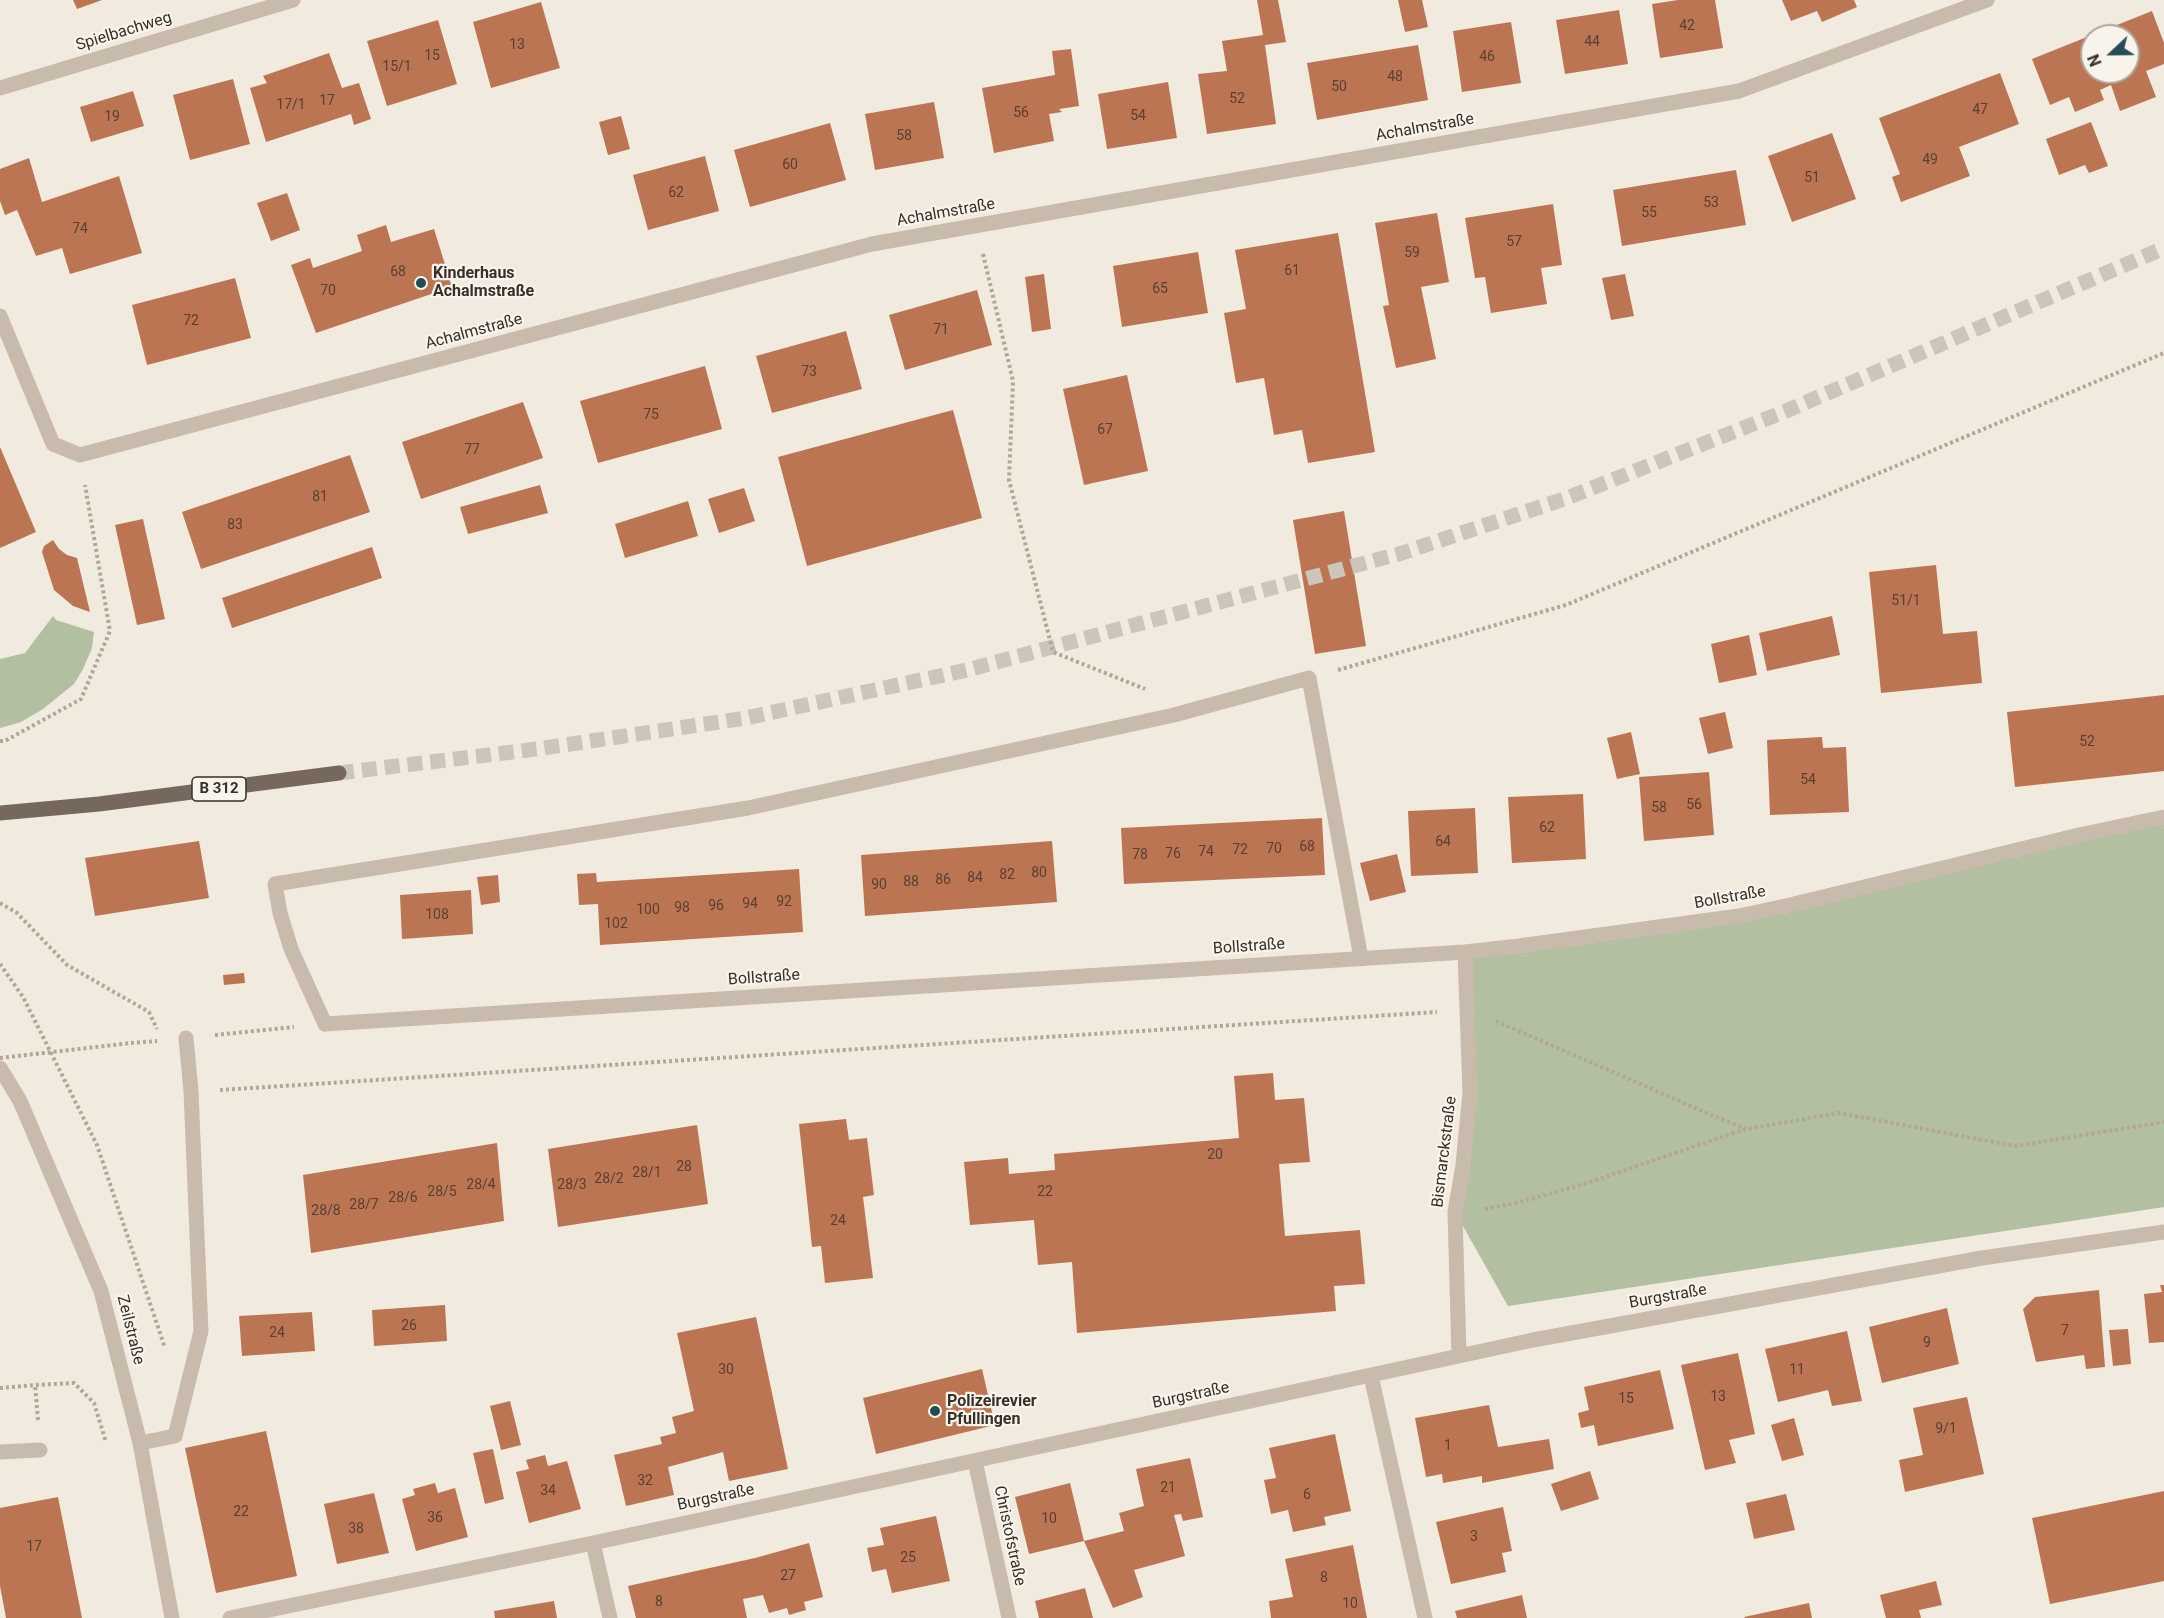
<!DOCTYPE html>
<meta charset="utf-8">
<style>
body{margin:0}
#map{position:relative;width:2164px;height:1618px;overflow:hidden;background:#f1eadf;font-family:Roboto,sans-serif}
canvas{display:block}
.north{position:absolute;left:2080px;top:24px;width:60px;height:60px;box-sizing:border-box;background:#f9f4eb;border:2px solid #aba59e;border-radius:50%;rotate:248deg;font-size:16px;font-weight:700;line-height:24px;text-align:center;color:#372f2a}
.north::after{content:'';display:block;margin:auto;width:21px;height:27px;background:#234d55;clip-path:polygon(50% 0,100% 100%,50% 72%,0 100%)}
</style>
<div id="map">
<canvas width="2164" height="1618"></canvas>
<div class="north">N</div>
</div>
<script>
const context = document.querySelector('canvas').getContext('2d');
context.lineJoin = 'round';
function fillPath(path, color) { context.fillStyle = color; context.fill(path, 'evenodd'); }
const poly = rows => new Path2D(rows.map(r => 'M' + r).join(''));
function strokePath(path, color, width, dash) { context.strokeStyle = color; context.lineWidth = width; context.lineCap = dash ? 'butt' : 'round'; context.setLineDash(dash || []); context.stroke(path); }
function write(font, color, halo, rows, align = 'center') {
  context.font = font + ' Roboto,sans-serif'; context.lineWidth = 4.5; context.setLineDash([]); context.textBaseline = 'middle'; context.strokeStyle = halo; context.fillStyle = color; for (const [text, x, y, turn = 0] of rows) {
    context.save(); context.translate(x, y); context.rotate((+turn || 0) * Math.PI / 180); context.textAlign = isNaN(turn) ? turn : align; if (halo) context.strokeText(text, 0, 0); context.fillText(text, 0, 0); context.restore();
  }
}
fillPath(poly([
 [53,616,56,620,94,632,92,648,83,669,74,684,43,709,21,722,0,728,0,659,25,653],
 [2164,817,2164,1207,1508,1306,1455,1212,1463,1165,1465,952,1695,923]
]), '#b2bfa0');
fillPath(poly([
 [73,0,102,0,77,9],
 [1257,0,1278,0,1286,42,1265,45,1276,124,1207,134,1198,74,1227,71,1222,41,1263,35],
 [1398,0,1422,0,1428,27,1405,32],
 [1678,0,1715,0,1723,48,1660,58,1652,4],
 [1782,0,1854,0,1857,7,1822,22,1817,11,1791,21],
 [541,2,560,68,491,88,473,22],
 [1619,10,1628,64,1565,74,1556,20],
 [2152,11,2164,43,2164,64,2146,71,2156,97,2120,111,2111,85,2100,90,2104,100,2075,112,2069,97,2050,105,2032,59],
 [2092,36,2128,36,2128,72,2092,72],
 [438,20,457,84,387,106,367,41],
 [1511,22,1521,83,1462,92,1453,31],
 [1418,45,1428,100,1317,120,1307,63],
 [1071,49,1079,106,1059,109,1062,112,1049,114,1054,141,994,153,982,88,1055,75,1052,51],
 [329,53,342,88,359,83,371,119,354,125,351,114,266,142,250,88,267,83,263,76],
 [2000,73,2019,124,1959,147,1970,176,1901,202,1892,177,1900,174,1879,118],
 [233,79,250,144,190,160,173,95],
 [1168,82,1177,138,1107,149,1098,94],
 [133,91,144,126,91,142,80,107],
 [934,102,944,158,875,170,865,114],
 [621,116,630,149,608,155,599,122],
 [2091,122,2108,166,2089,173,2085,165,2059,175,2046,139],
 [830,123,846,180,750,207,734,150],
 [1832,133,1856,199,1792,222,1768,156],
 [705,156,719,211,648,230,633,175],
 [29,158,42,202,119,176,142,253,70,274,62,248,36,256,17,210,5,215,0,201,0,169],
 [1736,170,1746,225,1622,246,1613,190],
 [287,193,300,230,271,241,257,203],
 [1553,204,1562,265,1541,268,1547,304,1491,313,1485,277,1475,278,1465,218],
 [1437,213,1449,282,1421,287,1436,359,1396,368,1383,306,1389,305,1375,223],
 [386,225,391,242,434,229,452,287,316,333,291,265,310,258,313,268,362,251,357,235],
 [1338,233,1375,452,1308,463,1302,430,1274,435,1264,378,1236,383,1224,313,1246,309,1235,250],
 [1198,252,1208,313,1122,327,1113,266],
 [1044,274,1051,329,1032,332,1025,277],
 [1625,274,1634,316,1611,320,1602,278],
 [235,278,251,338,147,365,132,305],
 [977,290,992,345,905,370,889,315],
 [846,331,862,389,772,413,756,356],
 [705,366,722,429,598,463,580,401],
 [1127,375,1148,471,1084,485,1063,389],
 [523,402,543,458,421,499,402,442],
 [953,410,982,518,807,566,778,457],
 [0,447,36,532,0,548],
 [350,455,370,512,201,569,182,512],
 [540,485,548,513,468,534,460,507],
 [744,488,755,521,719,533,708,499],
 [688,501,698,536,625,558,615,524],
 [1344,511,1366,646,1315,654,1293,520],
 [143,519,165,619,137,625,115,525],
 [53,540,59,549,67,555,77,558,90,612,73,606,54,590,42,552,44,546],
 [372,547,382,578,232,628,222,598],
 [1936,565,1943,634,1977,631,1982,683,1881,693,1869,572],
 [1832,616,1840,655,1767,671,1759,633],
 [1749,635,1757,675,1719,683,1711,644],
 [2164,695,2164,771,2015,787,2007,712],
 [1725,712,1733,748,1708,754,1699,718],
 [1631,732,1640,774,1617,779,1607,738],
 [1822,737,1823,748,1846,747,1849,812,1770,815,1767,740],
 [1709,772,1714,835,1644,841,1639,777],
 [1583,794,1586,859,1512,863,1508,797],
 [1475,808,1478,873,1411,876,1408,811],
 [1322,818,1325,875,1124,884,1121,828],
 [199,841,209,898,95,916,85,858],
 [1052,841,1057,902,865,916,861,855],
 [1397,854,1406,892,1370,901,1360,863],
 [799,869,803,932,600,945,598,904,579,905,577,874,596,873,597,882],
 [498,875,500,902,481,905,477,877],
 [471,890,473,934,402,939,400,895],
 [244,973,245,983,224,985,223,975],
 [1273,1073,1275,1100,1304,1098,1310,1162,1279,1164,1285,1236,1360,1230,1365,1284,1334,1286,1336,1311,1077,1333,1072,1262,1038,1265,1034,1220,970,1225,964,1162,1008,1158,1009,1174,1055,1170,1054,1154,1239,1138,1234,1076],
 [846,1119,849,1140,867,1138,874,1195,863,1197,873,1278,825,1283,821,1246,812,1247,799,1124],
 [697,1125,708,1204,558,1227,548,1149],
 [497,1143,504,1221,311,1253,303,1175],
 [2160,1285,2164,1285,2164,1342,2149,1343,2144,1294,2162,1292],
 [2099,1290,2105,1367,2086,1369,2084,1355,2036,1362,2023,1309,2035,1297],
 [445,1305,447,1341,374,1346,372,1310],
 [1947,1308,1959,1364,1882,1383,1869,1327],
 [312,1312,315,1351,242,1356,239,1316],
 [756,1317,788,1469,729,1481,723,1452,668,1467,674,1495,626,1506,614,1455,662,1444,660,1437,676,1433,672,1417,694,1411,677,1333],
 [2128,1329,2131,1364,2113,1366,2109,1330],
 [1847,1331,1862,1401,1832,1406,1828,1390,1778,1402,1765,1349],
 [1738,1353,1755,1434,1729,1440,1736,1463,1705,1470,1681,1365],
 [982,1369,995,1425,876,1454,863,1398],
 [1660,1370,1674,1429,1598,1446,1594,1425,1581,1428,1578,1413,1589,1410,1584,1387],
 [1967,1397,1984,1474,1905,1492,1899,1460,1923,1455,1913,1408],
 [510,1401,521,1445,501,1450,490,1406],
 [1489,1405,1498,1447,1549,1439,1554,1469,1482,1483,1482,1476,1443,1483,1442,1474,1426,1477,1415,1418],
 [1794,1418,1804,1455,1782,1461,1771,1425],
 [266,1431,297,1576,216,1593,185,1448],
 [1335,1434,1351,1511,1324,1517,1326,1525,1293,1532,1288,1510,1271,1514,1264,1480,1276,1478,1269,1448],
 [493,1449,504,1499,485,1504,473,1453],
 [545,1455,548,1466,567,1461,581,1509,529,1523,516,1472,529,1469,526,1460],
 [1190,1458,1203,1517,1183,1521,1181,1514,1174,1515,1185,1556,1134,1570,1143,1597,1113,1608,1084,1541,1124,1531,1119,1513,1144,1506,1136,1469],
 [1590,1471,1599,1499,1561,1511,1551,1484],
 [435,1483,438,1493,455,1488,468,1537,416,1551,402,1499,415,1495,413,1489],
 [1070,1483,1084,1541,1029,1554,1015,1497],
 [2164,1491,2164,1581,2050,1604,2032,1518],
 [374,1493,389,1553,337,1564,324,1504],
 [1786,1494,1795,1530,1754,1539,1746,1503],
 [58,1497,82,1618,6,1618,0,1586,0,1508],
 [1503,1507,1512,1551,1502,1553,1506,1572,1451,1584,1436,1522],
 [936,1516,950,1581,892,1593,886,1569,872,1572,867,1548,884,1545,880,1528],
 [809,1543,823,1597,804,1602,806,1610,789,1615,787,1608,769,1613,763,1595,743,1599,747,1618,636,1618,628,1586,755,1558],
 [1353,1545,1367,1618,1271,1618,1269,1601,1293,1597,1285,1559],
 [1936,1581,1942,1605,1919,1610,1921,1618,1886,1618,1880,1595],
 [1085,1588,1093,1618,1039,1618,1035,1601],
 [1522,1595,1527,1618,1457,1618,1455,1611],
 [554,1601,557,1618,495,1618,494,1611],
 [1809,1603,1812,1618,1745,1618,1744,1617]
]), '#bc7552');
strokePath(poly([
 [339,773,537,749,746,718,967,670,1402,553,1567,498,1786,411,2164,248]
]), '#ccc5bb', 15, [15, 8]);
strokePath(poly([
 [983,254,1013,381,1009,480,1053,652,1145,689],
 [1338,670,1566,605,2164,353],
 [0,741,5,741,81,699,110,631,85,485],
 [0,903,17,913,67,965,149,1012,157,1029],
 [0,964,23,997,97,1145,165,1348],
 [1496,1021,1709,1114,1746,1129],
 [215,1035,294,1027],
 [131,1043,157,1041],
 [220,1090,1437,1012],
 [1485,1209,1516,1203,1584,1184,1746,1129,1839,1113,2015,1146,2164,1122],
 [0,1388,35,1385],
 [38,1420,35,1385,74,1383,94,1403,106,1442]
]), '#b4a696', 4, [3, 3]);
strokePath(poly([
 [325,1024,291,949,280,913,275,884,748,808,1174,715,1309,678,1361,958],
 [140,1443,175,1436,201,1331,191,1091,186,1038]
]), '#c8bbac', 15);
strokePath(poly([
 [0,88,293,0],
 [0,316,53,444,80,455,872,244,1739,91,1987,0],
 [325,1024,1465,952,1519,946,1739,916,1790,905,2079,835,2164,817],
 [0,1068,20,1101,101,1291,140,1443,172,1618],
 [1459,1356,1455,1212,1463,1165,1470,1093,1465,952],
 [1371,1376,1425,1618],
 [0,1452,40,1450],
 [975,1461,1009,1618],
 [593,1543,610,1618],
 [230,1618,593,1543,1533,1340,1982,1258,2164,1232]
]), '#c8bbac', 15);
strokePath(poly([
 [0,813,99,804,339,773]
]), '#77685d', 15);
strokePath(poly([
 [0,1058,131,1043]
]), '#b4a696', 4, [3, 3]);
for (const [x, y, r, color] of [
 [421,283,6,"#234d55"],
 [935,1411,6,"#234d55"]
]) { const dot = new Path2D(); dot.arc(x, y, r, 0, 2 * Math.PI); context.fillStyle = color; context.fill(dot); strokePath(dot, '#f9f4eb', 2); }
write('14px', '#584034', null, [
 ["42",1687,26],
 ["44",1592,42],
 ["13",517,45],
 ["15",432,56],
 ["46",1487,57],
 ["15/1",397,67],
 ["48",1395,77],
 ["50",1339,87],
 ["52",1237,99],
 ["17",327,101],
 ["17/1",291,105],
 ["47",1980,110],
 ["56",1021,113],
 ["54",1138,116],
 ["19",112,117],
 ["58",904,136],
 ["49",1930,160],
 ["60",790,165],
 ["51",1812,178],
 ["62",676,193],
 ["53",1711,203],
 ["55",1649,213],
 ["74",80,229],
 ["57",1514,242],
 ["59",1412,253],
 ["61",1292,271],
 ["68",398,272],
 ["65",1160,289],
 ["70",328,291],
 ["72",191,321],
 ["71",941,330],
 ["73",809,372],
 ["75",651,415],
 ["67",1105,430],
 ["77",472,450],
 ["81",320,497],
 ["83",235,525],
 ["51/1",1906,601],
 ["52",2087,742],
 ["54",1808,780],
 ["56",1694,805],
 ["58",1659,808],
 ["62",1547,828],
 ["64",1443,842],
 ["68",1307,847],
 ["70",1274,849],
 ["72",1240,850],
 ["74",1206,852],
 ["76",1173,854],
 ["78",1140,855],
 ["80",1039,873],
 ["82",1007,875],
 ["84",975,878],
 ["86",943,880],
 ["88",911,882],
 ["90",879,885],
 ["92",784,902],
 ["94",750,904],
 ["96",716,906],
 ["98",682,908],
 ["100",648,910],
 ["108",437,915],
 ["102",616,924],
 ["20",1215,1155],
 ["28",684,1167],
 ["28/1",647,1173],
 ["28/2",609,1179],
 ["28/4",481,1185],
 ["28/3",572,1185],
 ["28/5",442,1192],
 ["22",1045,1192],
 ["28/6",403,1198],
 ["28/7",364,1205],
 ["28/8",326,1211],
 ["24",838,1221],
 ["26",409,1326],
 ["7",2065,1331],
 ["24",277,1333],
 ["9",1927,1343],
 ["30",726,1370],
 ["11",1797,1370],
 ["13",1718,1397],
 ["15",1626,1399],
 ["9/1",1946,1429],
 ["1",1448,1446],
 ["32",645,1481],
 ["21",1168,1488],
 ["34",548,1491],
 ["6",1307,1495],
 ["22",241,1512],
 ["36",435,1518],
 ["10",1049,1519],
 ["38",356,1529],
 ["3",1474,1537],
 ["17",34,1547],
 ["25",908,1558],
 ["27",788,1576],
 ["8",1324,1578],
 ["8",659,1602],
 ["10",1350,1604]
]);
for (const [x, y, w] of [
 [219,789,54]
]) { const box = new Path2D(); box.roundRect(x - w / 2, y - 12, w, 24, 4.5); context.fillStyle = '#f9f4eb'; context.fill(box); strokePath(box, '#372f2a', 1.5); }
write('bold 15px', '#372f2a', null, [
 ["B 312",219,789]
]);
write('16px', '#372f2a', '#f9f4eb', [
 ["Spielbachweg",124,32,-17],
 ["Achalmstraße",1425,128,-10],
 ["Achalmstraße",946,213,-10],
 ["Achalmstraße",474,332,-15],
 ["Bollstraße",1730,898,-10],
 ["Bollstraße",1249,947,-4],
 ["Bollstraße",764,978,-4],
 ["Bismarckstraße",1445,1152,-83],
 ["Burgstraße",1668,1297,-10],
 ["Zeilstraße",130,1330,76],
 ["Burgstraße",1191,1396,-12],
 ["Burgstraße",716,1498,-12],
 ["Christofstraße",1009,1536,78]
]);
write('bold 16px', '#372f2a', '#f9f4eb', [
 ["Kinderhaus",433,274],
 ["Achalmstraße",433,292],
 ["Polizeirevier",947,1402],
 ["Pfullingen",947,1420]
], 'left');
</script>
